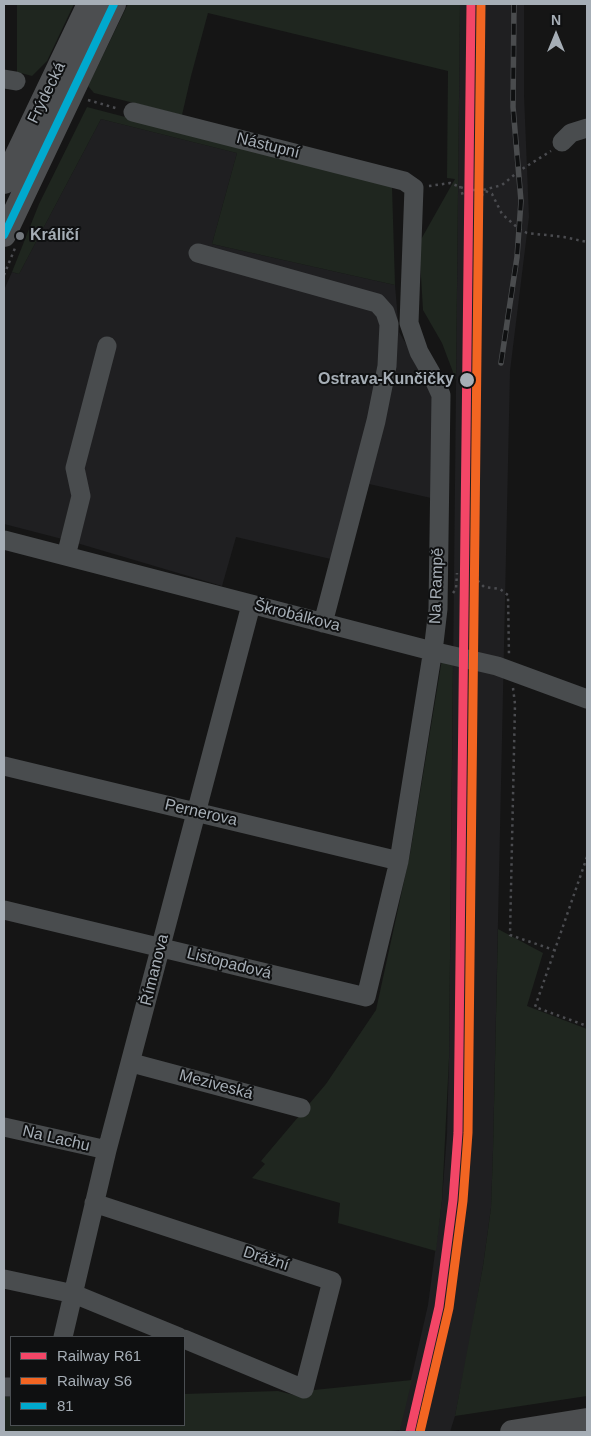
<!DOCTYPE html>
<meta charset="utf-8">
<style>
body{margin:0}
#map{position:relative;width:591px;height:1436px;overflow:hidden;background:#151515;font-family:Helvetica,sans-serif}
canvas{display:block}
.frame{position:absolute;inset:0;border:5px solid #a6aeb6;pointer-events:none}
.legend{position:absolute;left:10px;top:1336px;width:175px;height:90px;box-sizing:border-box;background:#0f1011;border:1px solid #4b4f53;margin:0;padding:6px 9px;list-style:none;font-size:15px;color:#a6aeb6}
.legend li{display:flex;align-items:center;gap:10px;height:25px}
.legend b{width:25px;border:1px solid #4b4f53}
.north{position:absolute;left:531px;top:10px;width:50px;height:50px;-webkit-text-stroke:4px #0f1011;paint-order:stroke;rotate:0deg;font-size:14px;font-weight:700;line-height:20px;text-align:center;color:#a6aeb6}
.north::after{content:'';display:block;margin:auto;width:18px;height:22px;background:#a6aeb6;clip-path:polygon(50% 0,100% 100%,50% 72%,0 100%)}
</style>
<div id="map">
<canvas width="591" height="1436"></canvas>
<div class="frame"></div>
<ul class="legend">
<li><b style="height:6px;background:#f34667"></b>Railway R61</li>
<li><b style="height:6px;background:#f26522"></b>Railway S6</li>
<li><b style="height:6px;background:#00a9ce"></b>81</li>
</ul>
<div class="north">N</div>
</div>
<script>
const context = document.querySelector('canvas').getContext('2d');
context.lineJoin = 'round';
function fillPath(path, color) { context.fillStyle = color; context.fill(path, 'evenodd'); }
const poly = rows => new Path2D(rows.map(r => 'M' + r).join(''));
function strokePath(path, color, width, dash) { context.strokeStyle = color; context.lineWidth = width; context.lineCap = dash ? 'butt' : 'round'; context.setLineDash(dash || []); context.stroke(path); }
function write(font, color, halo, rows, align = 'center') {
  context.font = font + ' Helvetica,sans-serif'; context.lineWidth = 4; context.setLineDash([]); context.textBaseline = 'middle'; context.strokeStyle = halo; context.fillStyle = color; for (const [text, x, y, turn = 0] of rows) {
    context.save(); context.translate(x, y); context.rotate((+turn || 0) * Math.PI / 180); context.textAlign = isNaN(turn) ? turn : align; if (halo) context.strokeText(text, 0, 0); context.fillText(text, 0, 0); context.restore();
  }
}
fillPath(poly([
 [460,4,524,4,524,95,529,217,510,371,493,1151,491,1208,483,1266,468,1352,455,1416,450,1432,399,1432,428,1305,442,1200,447,1134,449,1058],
 [101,119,237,153,212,244,395,285,399,332,433,389,431,498,369,484,348,563,236,537,222,586,70,541,4,524,4,290,12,272,19,274]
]), '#1f1f21');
fillPath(poly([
 [17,4,74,4,47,61,32,76,17,72],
 [128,4,460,4,456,380,442,343,423,310,419,243,455,179,447,178,448,71,208,13,191,76,182,115,94,93,88,86],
 [87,107,392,187,395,285,212,244,237,153,101,119,19,274,12,272,39,204],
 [442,659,453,660,449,1058,442,1200,436,1251,338,1223,340,1203,252,1178,265,1164,261,1161,326,1084,376,1010,410,854],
 [498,929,543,953,527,1006,587,1029,587,1396,455,1416,483,1266,491,1208,493,1151],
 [412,1380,400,1430,381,1432,4,1432,4,1397,11,1397,11,1425,184,1425,184,1394,278,1391,298,1396,314,1390]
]), '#1f261f');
strokePath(poly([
 [88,100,119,109],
 [429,186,450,183,468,190,483,190,492,194,502,214,519,229,527,233,564,237,587,242],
 [460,186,463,196],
 [482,196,483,190,502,185,519,171,551,151],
 [4,275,15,248],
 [477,574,478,581,484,587,500,589,508,595,509,656],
 [453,593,456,589,457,573],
 [513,688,515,704,510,935,554,950],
 [587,857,535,1007,587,1026]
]), '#4b4c50', 2.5, [2.5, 4]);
strokePath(poly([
 [4,79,16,81],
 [562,142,571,133,587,128],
 [198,253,377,303,385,312,389,324,387,366,376,421,323,623],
 [4,540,432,651,497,666,587,699],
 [66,556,81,496,75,468,107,346],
 [4,766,399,861],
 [4,910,366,997,399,861,434,643,438,609,441,395,431,373,419,352,409,323,414,188,404,181,133,112],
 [132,1063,301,1108],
 [4,1127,107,1150],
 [94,1203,332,1281,304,1389,184,1339],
 [4,1279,74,1294,179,1337],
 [63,1337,107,1150,251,605],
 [4,1387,11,1387]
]), '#494c4e', 19);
strokePath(poly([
 [4,182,89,4],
 [4,235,114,4],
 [512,1432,587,1420]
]), '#4c4e50', 24);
const rail = poly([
 [501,363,517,257,521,201,513,107,514,4]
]);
strokePath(rail, '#4a4c4e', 5.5);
strokePath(rail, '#0f1011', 4, [11]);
strokePath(poly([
 [4,235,114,4]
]), '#00a9ce', 8);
strokePath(poly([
 [410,1432,439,1307,453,1200,458,1133,471,4]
]), '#f34667', 9);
strokePath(poly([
 [420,1432,449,1308,463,1201,468,1133,481,4]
]), '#f26522', 9);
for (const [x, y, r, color] of [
 [20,236,5,"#73787e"],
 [467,380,8,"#a6aeb6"]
]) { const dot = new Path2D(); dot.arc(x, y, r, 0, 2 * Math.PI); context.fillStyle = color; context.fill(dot); strokePath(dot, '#0f1011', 2); }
write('16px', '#a6aeb6', '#0f1011', [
 ["Frýdecká",47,93,-64],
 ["Nástupní",268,146,14],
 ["Na Rampě",437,586,-88],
 ["Škrobálkova",297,616,14],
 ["Pernerova",201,813,13],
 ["Listopadová",229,964,14],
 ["Římanova",155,970,-76],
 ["Meziveská",216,1085,15],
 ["Na Lachu",56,1139,13],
 ["Drážní",266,1259,18]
]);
write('bold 16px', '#a6aeb6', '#0f1011', [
 ["Králičí",30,236]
], 'left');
write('bold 16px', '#a6aeb6', '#0f1011', [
 ["Ostrava-Kunčičky",454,380]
], 'right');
</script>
